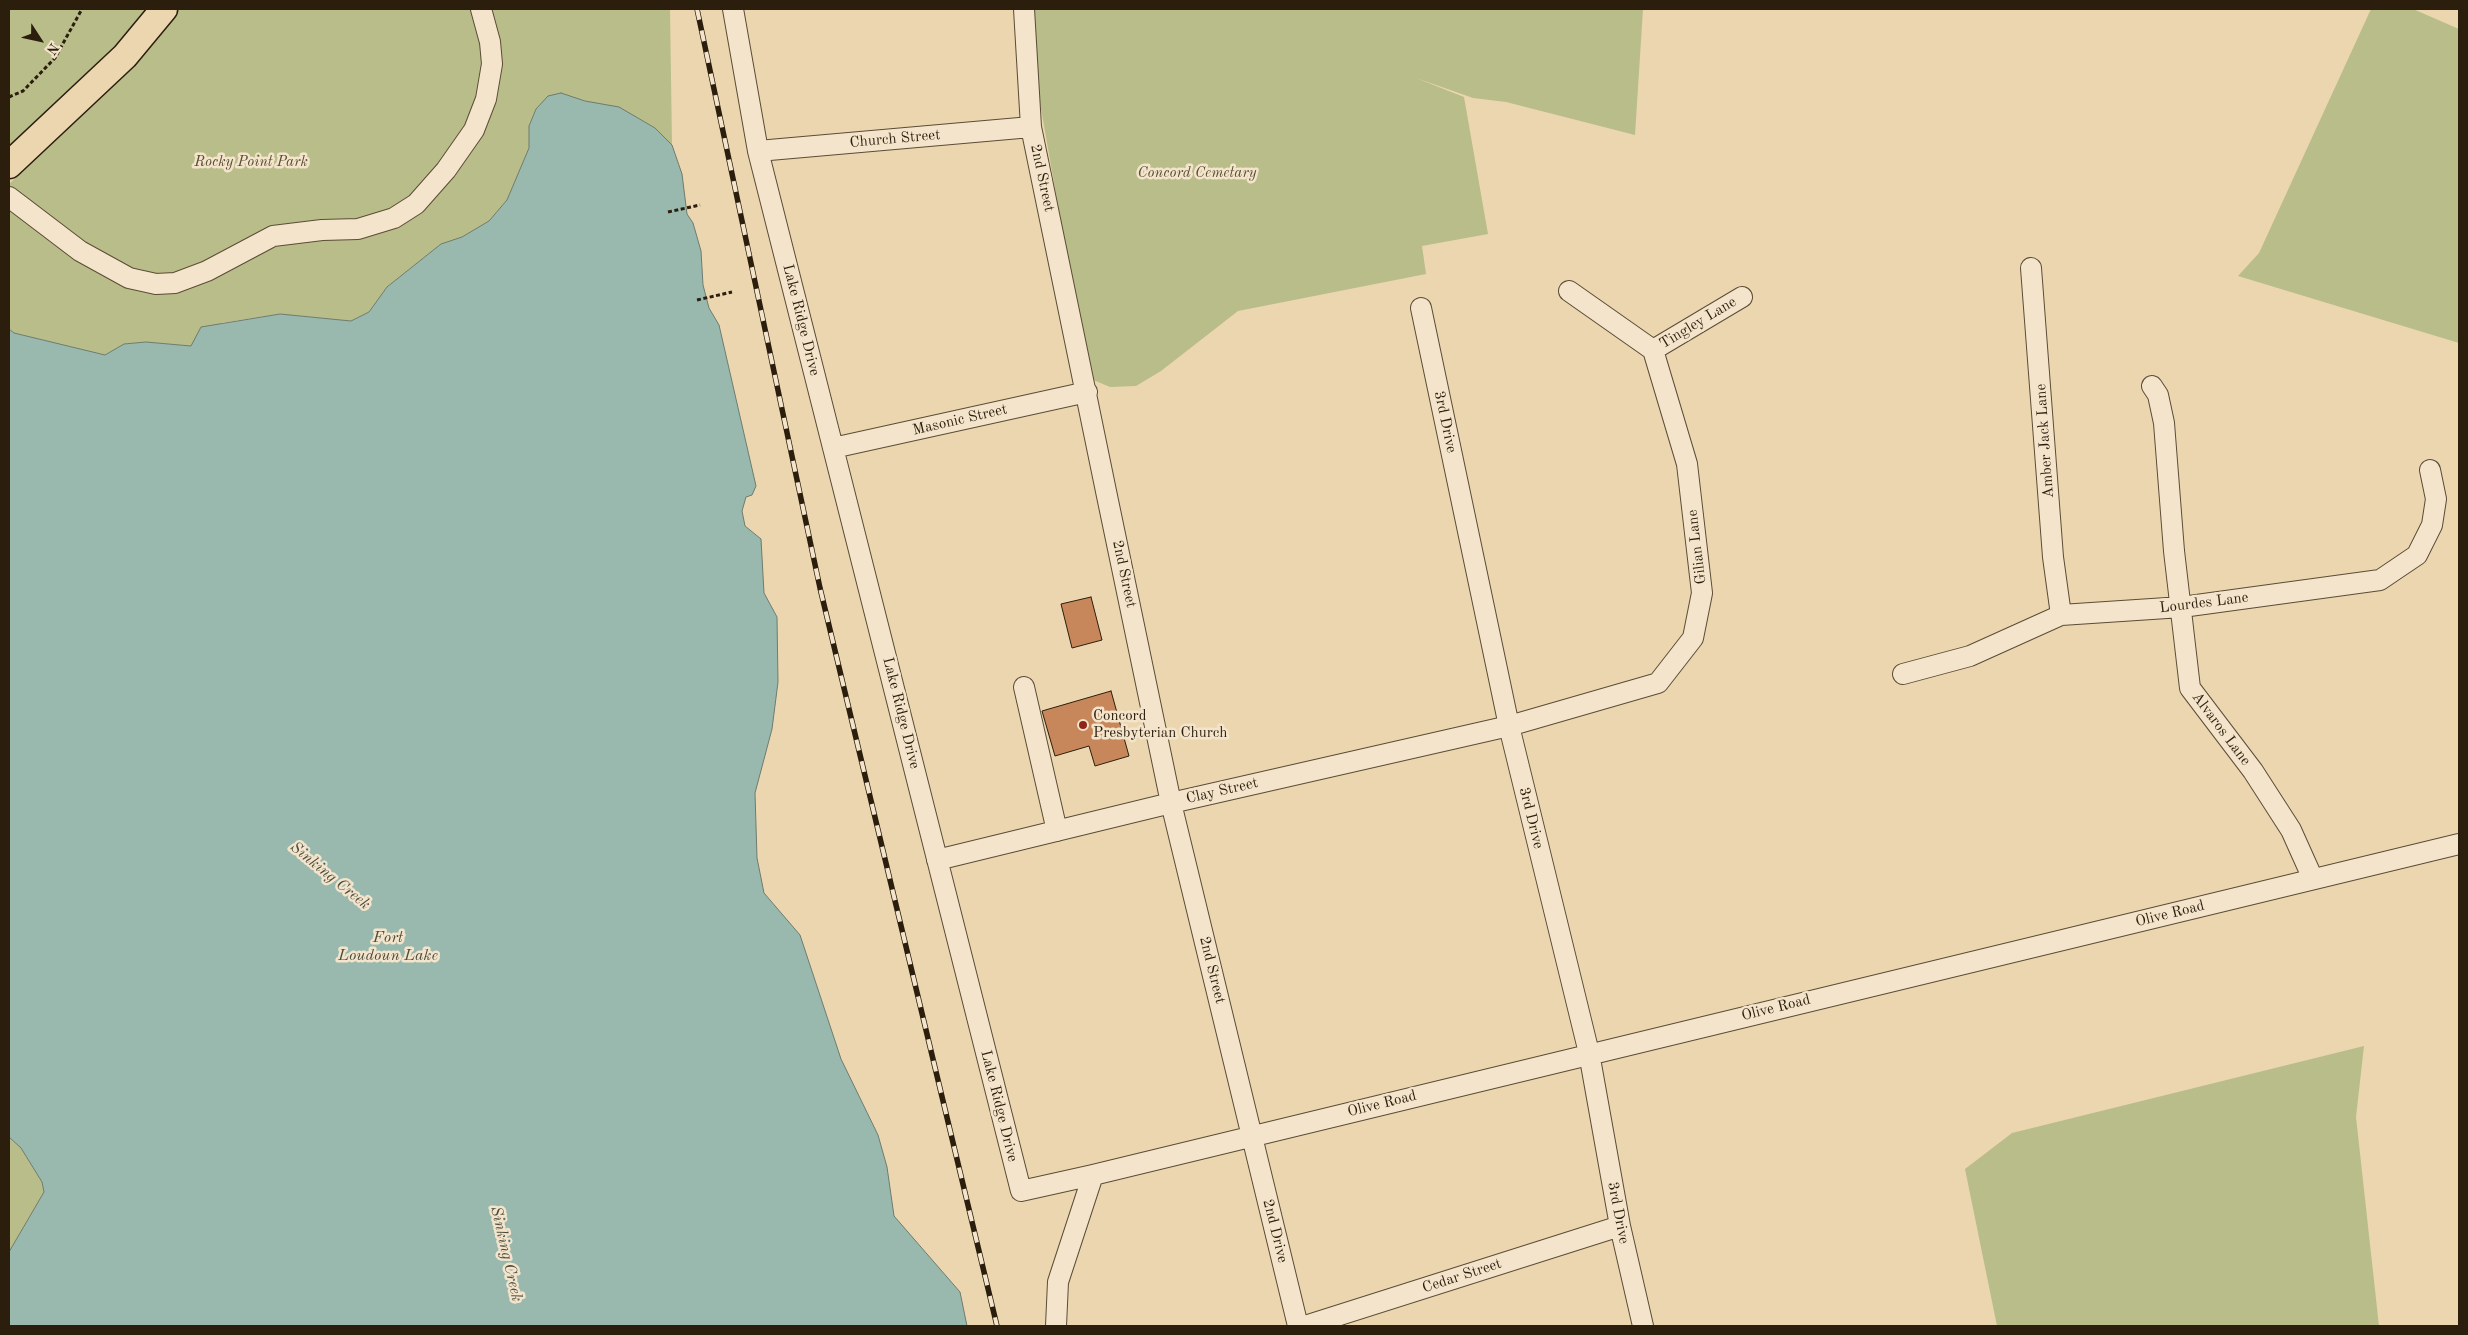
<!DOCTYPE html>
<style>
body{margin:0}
#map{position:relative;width:2468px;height:1335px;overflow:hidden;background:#ecd6af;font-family:"Old Standard TT",serif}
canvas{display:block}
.frame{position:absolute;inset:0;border:10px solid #2b1e0d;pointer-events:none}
.north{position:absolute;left:15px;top:15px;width:50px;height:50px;-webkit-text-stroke:4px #f3e4cb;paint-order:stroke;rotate:125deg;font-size:14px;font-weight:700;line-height:20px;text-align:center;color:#2b1e0d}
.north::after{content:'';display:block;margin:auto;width:18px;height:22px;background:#2b1e0d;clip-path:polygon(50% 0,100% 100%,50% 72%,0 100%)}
</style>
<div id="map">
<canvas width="2468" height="1335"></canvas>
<div class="frame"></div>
<div class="north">N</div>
</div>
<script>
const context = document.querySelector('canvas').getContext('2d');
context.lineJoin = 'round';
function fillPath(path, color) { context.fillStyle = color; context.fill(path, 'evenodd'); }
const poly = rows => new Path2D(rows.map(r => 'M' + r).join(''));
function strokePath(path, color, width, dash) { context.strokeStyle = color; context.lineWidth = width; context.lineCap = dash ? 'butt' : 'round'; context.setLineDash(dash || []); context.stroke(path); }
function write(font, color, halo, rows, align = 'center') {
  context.font = font + ' "Old Standard TT",serif'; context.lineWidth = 5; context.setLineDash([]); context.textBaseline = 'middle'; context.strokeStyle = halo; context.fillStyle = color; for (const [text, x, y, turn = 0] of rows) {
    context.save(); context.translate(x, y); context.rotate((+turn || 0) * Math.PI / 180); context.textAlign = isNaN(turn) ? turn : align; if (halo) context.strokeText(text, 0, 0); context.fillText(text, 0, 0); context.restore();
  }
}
fillPath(poly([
 [9,9,146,9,115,51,9,152],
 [175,9,670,9,672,145,655,128,640,119,561,93,536,109,529,125,529,148,507,200,489,221,462,237,441,244,387,287,369,312,351,321,280,314,221,323,192,346,146,342,124,344,105,355,14,333,9,329,9,184,133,63],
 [1033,9,1643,9,1635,135,1506,102,1473,98,1416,78,1464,97,1488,234,1422,246,1426,274,1238,311,1161,371,1136,386,1110,387,1091,379,1077,314,1030,46],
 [2371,9,2413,9,2459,29,2459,343,2238,276,2259,253],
 [2364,1046,2356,1117,2379,1326,1997,1326,1965,1169,2012,1133],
 [9,1137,21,1148,42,1182,44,1192,9,1252]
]), '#b9bd8a');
const water = poly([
 [561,93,585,101,619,107,655,128,672,145,682,174,687,214,693,223,701,251,703,285,709,308,719,325,756,486,752,495,746,497,742,511,745,526,761,539,764,593,777,617,778,682,772,729,755,793,757,858,764,893,800,935,841,1059,878,1135,887,1167,894,1216,960,1292,967,1326,9,1326,9,1252,44,1192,42,1182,21,1148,9,1137,9,329,14,333,105,355,124,344,146,342,191,346,201,327,280,314,351,321,369,312,387,287,441,244,462,237,489,221,507,200,529,148,529,126,536,109,548,96,561,93]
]);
fillPath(water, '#99b9ae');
strokePath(water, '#6d7b6e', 1);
const building = poly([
 [1091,597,1102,640,1072,648,1061,604,1091,597],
 [1111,691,1129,756,1095,766,1089,746,1055,756,1042,711,1111,691]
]);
fillPath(building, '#c8875b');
strokePath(building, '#2b1e0d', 1);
const minor = poly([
 [733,9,758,151,1021,1191,1093,1175,1058,1282,1056,1326],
 [1024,9,1031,127,1107,496,1171,803,1298,1326],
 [758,151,1031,127],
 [9,197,80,251,129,278,156,284,175,283,207,271,273,236,322,230,358,229,394,218,416,204,446,170,474,130,486,99,492,64,490,42,481,9],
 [2031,268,2053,557,2061,615],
 [1421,308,1509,726,1589,1053,1620,1226,1643,1326],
 [1653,350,1742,297],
 [2152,386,2158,395,2164,423,2174,551,2190,688,2253,771,2291,830,2313,879],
 [833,448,1087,392],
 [1903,674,1970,656,2061,615,2182,607,2380,580,2417,555,2432,525,2436,499,2430,470],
 [1024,687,1057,831],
 [937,860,1171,803,1509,726,1658,683,1693,638,1702,593,1687,464,1653,350,1569,291],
 [1093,1175,2459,844],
 [1305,1326,1620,1226]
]);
const major = poly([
 [9,165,125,56,164,9]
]);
strokePath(minor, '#5b4c36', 22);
strokePath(major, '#2b1e0d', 29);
strokePath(poly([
 [9,97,23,91,55,58,82,9],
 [668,212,700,205],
 [697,300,732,292]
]), '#2b1e0d', 3, [4, 2.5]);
strokePath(minor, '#f3e4cb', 20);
strokePath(major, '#ecd6af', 26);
const rail = poly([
 [697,9,820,588,997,1326]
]);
strokePath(rail, '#2b1e0d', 5.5);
strokePath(rail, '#f3e4cb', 4, [11]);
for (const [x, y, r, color] of [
 [1083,725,5,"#8f2418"]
]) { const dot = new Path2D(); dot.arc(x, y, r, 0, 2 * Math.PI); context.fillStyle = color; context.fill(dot); strokePath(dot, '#f3e4cb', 2); }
write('15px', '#2b1e0d', '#f3e4cb', [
 ["Church Street",895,139,-5],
 ["2nd Street",1042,178,78],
 ["Lake Ridge Drive",801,320,76],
 ["Tingley Lane",1698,323,-31],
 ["Masonic Street",960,420,-13],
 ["3rd Drive",1445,422,78],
 ["Amber Jack Lane",2045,441,-94],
 ["Gilian Lane",1697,547,-97],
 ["2nd Street",1124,574,78],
 ["Lourdes Lane",2204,603,-7],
 ["Lake Ridge Drive",901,713,76],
 ["Alvaros Lane",2221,729,53],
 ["Clay Street",1222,791,-13],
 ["3rd Drive",1531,818,76],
 ["Olive Road",2170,914,-14],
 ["2nd Street",1212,970,76],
 ["Olive Road",1776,1008,-14],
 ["Olive Road",1382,1104,-14],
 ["Lake Ridge Drive",999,1106,76],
 ["3rd Drive",1618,1213,79],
 ["2nd Drive",1275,1231,76],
 ["Cedar Street",1462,1276,-18]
]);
write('italic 15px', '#564e32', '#f3e4cb', [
 ["Rocky Point Park",251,162],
 ["Concord Cemetary",1197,173]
]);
write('15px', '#2b1e0d', '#f3e4cb', [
 ["Concord",1093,716],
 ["Presbyterian Church",1093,733]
], 'left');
write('italic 16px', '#4c4c3d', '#f3e4cb', [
 ["Sinking Creek",330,876,39],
 ["Fort",388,938],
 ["Loudoun Lake",388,956],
 ["Sinking Creek",506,1254,77]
]);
</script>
